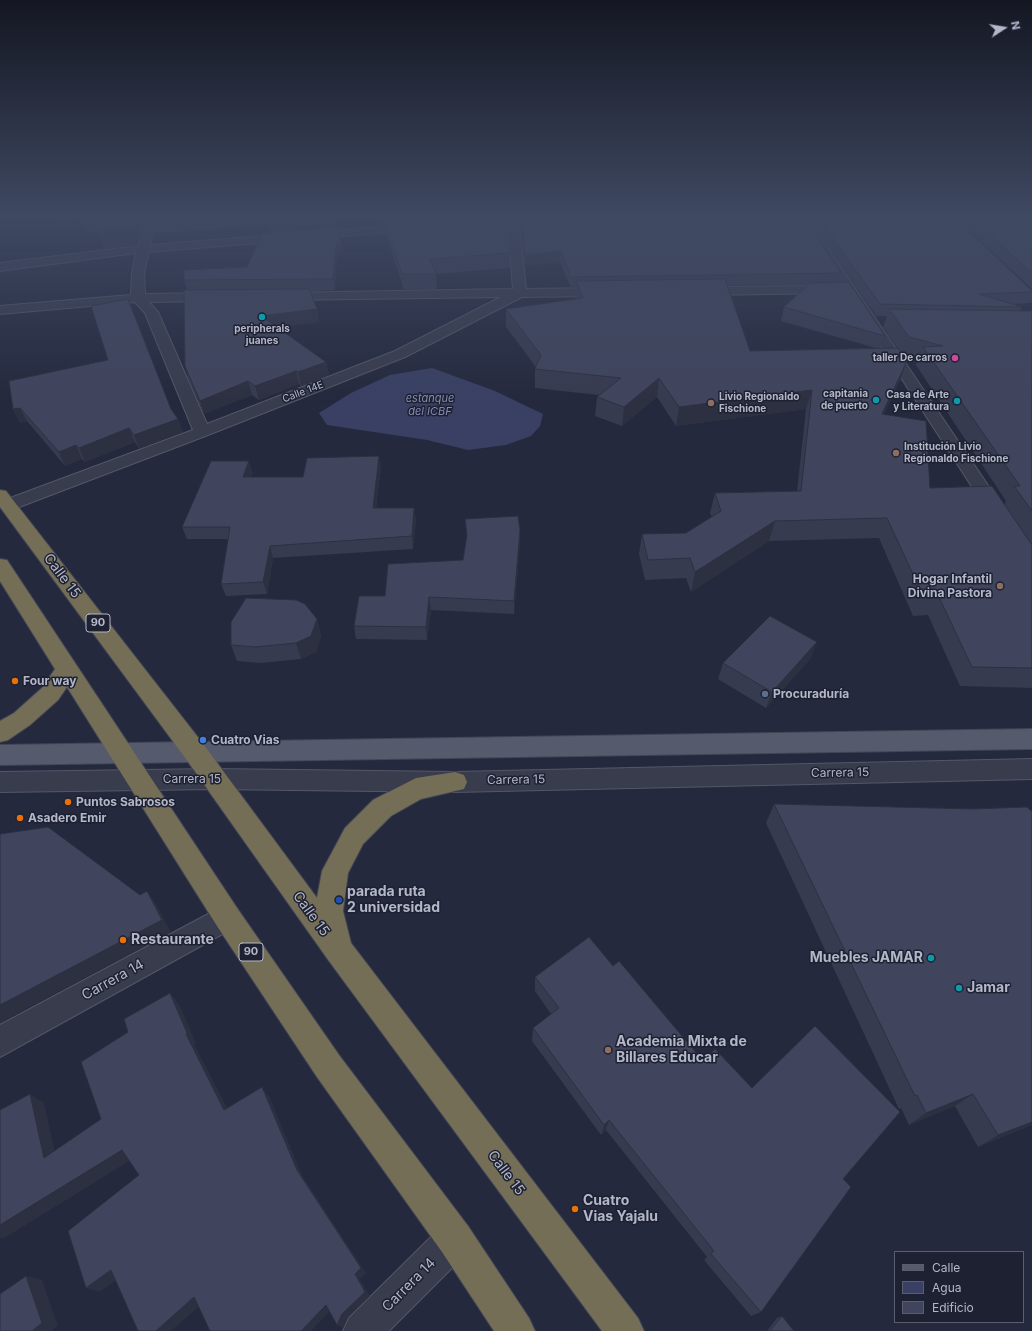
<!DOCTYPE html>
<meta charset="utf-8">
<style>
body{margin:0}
#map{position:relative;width:1032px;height:1331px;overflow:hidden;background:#24293d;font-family:Inter,sans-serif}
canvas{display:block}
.legend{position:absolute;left:894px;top:1251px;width:130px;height:72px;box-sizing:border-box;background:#1d2132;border:1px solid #595d6e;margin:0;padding:5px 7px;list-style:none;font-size:12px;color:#b4b7c8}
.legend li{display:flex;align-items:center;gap:8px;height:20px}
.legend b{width:20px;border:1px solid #595d6e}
.north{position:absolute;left:984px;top:8px;width:40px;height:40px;-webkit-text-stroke:3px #1d2132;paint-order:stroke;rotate:78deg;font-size:11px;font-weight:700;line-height:16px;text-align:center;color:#b4b7c8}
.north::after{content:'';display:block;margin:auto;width:14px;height:18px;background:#b4b7c8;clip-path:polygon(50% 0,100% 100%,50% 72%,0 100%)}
</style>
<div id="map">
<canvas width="1032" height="1331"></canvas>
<ul class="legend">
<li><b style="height:5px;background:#565a6d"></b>Calle</li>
<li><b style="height:11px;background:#394063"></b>Agua</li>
<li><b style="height:11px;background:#40455d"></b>Edificio</li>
</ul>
<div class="north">N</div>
</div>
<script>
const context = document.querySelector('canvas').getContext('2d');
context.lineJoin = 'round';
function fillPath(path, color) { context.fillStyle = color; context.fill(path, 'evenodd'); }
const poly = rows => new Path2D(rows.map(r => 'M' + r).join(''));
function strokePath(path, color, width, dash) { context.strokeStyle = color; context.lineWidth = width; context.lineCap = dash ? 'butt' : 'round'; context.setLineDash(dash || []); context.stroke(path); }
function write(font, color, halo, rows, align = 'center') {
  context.font = font + ' Inter,sans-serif'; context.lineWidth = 3; context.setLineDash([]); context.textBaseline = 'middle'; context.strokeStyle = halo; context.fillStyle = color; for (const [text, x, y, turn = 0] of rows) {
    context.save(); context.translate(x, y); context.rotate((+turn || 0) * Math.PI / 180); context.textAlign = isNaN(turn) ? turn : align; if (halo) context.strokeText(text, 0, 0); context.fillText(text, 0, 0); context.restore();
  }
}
fillPath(poly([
 [432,368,495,391,543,414,540,426,531,436,506,445,468,450,427,440,327,425,319,413,351,393,390,375]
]), '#394063');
const minor = poly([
 [146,216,157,216,150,245,415,224,421,227,415,230,149,252,144,273,145,294,214,293,219,294,221,297,219,300,214,301,149,302,158,312,207,424,395,351,501,297,283,300,278,299,276,296,278,293,513,289,508,223,495,222,493,220,495,218,506,216,553,216,547,219,519,222,526,289,604,288,611,292,604,296,522,297,405,357,208,435,14,509,8,511,2,509,0,503,2,501,193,430,145,313,135,302,0,314,0,306,131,295,132,273,136,253,0,271,0,263,138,246,146,216],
 [796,216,806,216,1006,512,1003,516,997,518,991,516,796,216],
 [832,286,837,287,839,290,837,293,699,295,692,291,699,287,832,286],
 [1032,759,1032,779,455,792,214,789,0,792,0,772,214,769,455,772,1032,759],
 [227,904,237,908,241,917,237,926,0,1057,0,1025,227,904],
 [455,1221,468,1226,473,1239,468,1252,389,1331,343,1331,349,1318,442,1226,455,1221]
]);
const major = poly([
 [1032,729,1032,749,0,765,0,745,1032,729]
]);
const highway = poly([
 [0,490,6,491,204,745,317,898,322,871,345,828,373,800,416,778,455,772,464,775,467,782,464,789,421,799,391,816,363,844,348,873,343,911,351,943,638,1318,644,1331,602,1331,329,961,186,759,0,507,0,490],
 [0,559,7,560,237,908,339,1055,468,1226,529,1318,535,1331,494,1331,442,1252,317,1077,217,926,67,687,58,700,30,725,8,740,0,742,0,721,14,713,42,688,55,669,0,581,0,559]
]);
strokePath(minor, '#535768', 2);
strokePath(major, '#414556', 2);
strokePath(highway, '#404455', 2);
fillPath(minor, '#383c4d');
fillPath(major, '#565a6d');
fillPath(highway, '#736e55');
fillPath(poly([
 [149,216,335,216,337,227,341,243,343,254,337,255,335,290,310,291,317,309,319,322,277,327,326,362,329,375,301,386,299,384,259,400,252,395,204,414,189,380,185,366,187,290,184,280,247,267,269,232,267,225,154,234],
 [379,216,503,216,510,253,510,268,436,274,437,289,404,290,386,234,384,224,382,225],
 [807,216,953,216,1032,291,1032,301,1031,303,1013,304,1022,307,1020,311,1032,311,1032,688,960,686,928,615,913,616,879,538,769,541,691,592,686,578,645,580,639,554,642,534,686,533,712,517,710,513,715,493,797,491,806,409,676,426,657,397,622,426,595,416,597,397,599,395,535,388,535,369,536,367,506,327,506,309,575,299,576,288,571,288,560,262,525,266,522,232,522,222,841,273,839,283,885,336,880,348,897,348,883,327,887,316,876,316],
 [808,285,784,307,781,321,876,348,750,351,727,286],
 [903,356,918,360,916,365,1006,501,1004,505,930,488,884,414,900,380,907,361],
 [954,216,1032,216,1032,289],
 [9,381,171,409,178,419,183,432,139,448,135,442,85,462,82,459,65,466,27,421,20,423,13,409],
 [381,468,376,508,414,508,416,520,413,549,273,558,267,594,226,596,221,584,228,539,187,539,182,527,253,473,251,477,303,477],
 [465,519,520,530,520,543,514,614,431,610,427,640,356,639,354,626,463,560,467,537],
 [317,619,321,636,316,652,301,659,261,663,237,661,231,645],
 [811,658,766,708,718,679,723,663],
 [774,804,1032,811,1032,1125,978,1147,955,1106,909,1125,901,1108,899,1109,766,823],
 [613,966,703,1061,752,1088,843,1179,761,1312,751,1316,704,1260,707,1257,606,1130,601,1135,532,1041,533,1028,551,1014,535,991,535,977],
 [782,1316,794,1331,767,1331,777,1318]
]), '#373b50');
fillPath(poly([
 [60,216,93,216,93,217,62,221],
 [134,216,146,216,137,245,103,249,99,236,87,237,80,219],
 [265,216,335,216,337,228,269,234],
 [381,216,492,216,384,220,384,224,382,225],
 [336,243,341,243,343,254,337,255,335,290,333,279],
 [561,251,560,262,525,266,525,255],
 [317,309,319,322,264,329,261,316],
 [907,361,900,380,875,433,882,414],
 [326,362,329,375,301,386,298,372],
 [296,371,299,384,259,400,255,386],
 [659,378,657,397,622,426,624,407],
 [248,381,252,395,204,414,200,401],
 [812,390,806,409,676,426,679,407],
 [20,408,27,421,20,423,13,409],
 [178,419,183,432,139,448,134,435],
 [129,428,135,442,85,462,79,448],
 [76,445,82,459,65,466,59,452],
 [379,456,381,468,374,520,373,508],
 [249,461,253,473,247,489,243,477],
 [414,508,416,520,413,549,412,536],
 [775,521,769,541,691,592,695,572],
 [520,530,520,543,514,614,514,601],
 [270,546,273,558,267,594,263,582],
 [429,597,431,610,427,640,426,627],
 [317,619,321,636,316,652,301,659,296,643],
 [817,642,811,658,766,708,772,692],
 [147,891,156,904,171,932,0,1023,0,1005],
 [170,993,179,1004,196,1043,194,1044,233,1119,224,1110,186,1034],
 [262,1087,269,1096,303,1177,366,1273,360,1279,370,1296,348,1317,343,1328,337,1325,355,1274,297,1170],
 [30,1094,44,1103,58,1166,44,1158],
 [973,1094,955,1106,909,1125,926,1113],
 [609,1120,606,1130,601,1135,604,1125],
 [1032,1122,1032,1125,978,1147,998,1135],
 [122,1150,134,1158,3,1239,0,1238,0,1225],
 [111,1270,124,1274,100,1292,86,1288],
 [26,1276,42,1280,58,1326,51,1331,32,1331],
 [194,1297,205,1301,171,1331,156,1331],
 [326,1305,332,1309,311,1331,301,1331]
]), '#2d3041');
const building = poly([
 [82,216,134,216,131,226,96,230,96,218,80,219,82,216],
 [440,216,503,216,505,220,507,219,510,253,430,259,436,274,402,274,384,220,440,216],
 [581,216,803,216,841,273,571,277,561,251,525,255,522,222,581,216],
 [817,216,953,216,1032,291,1032,292,979,294,1022,307,880,304,817,216],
 [969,216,1032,216,1032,273,969,216],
 [338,227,341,243,336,243,333,279,184,280,184,270,247,267,262,233,338,227],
 [725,279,750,351,898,348,907,361,882,414,926,421,930,488,992,486,1032,545,1032,668,972,667,938,595,923,596,887,518,775,521,695,572,690,558,648,560,642,534,686,533,721,511,715,493,801,491,812,390,679,407,659,378,624,407,597,397,621,378,535,369,541,355,506,309,583,298,576,281,725,279],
 [849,282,885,336,784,307,810,283,849,282],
 [309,289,317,309,261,316,326,362,298,372,296,371,255,386,248,381,200,401,185,366,184,290,309,289],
 [128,299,171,409,178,419,134,435,129,428,79,448,76,445,59,452,20,408,13,409,9,381,108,360,91,306,128,299],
 [889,309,1032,311,1032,511,1014,486,1020,486,923,347,943,346,909,337,889,309],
 [379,456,373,508,414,508,412,536,270,546,263,582,221,584,230,527,182,527,211,461,249,461,243,477,303,477,307,458,379,456],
 [518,516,520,530,514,601,429,597,426,627,354,626,359,596,385,596,388,564,463,560,467,535,465,519,518,516],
 [246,598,296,600,305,604,317,619,311,636,296,643,255,647,231,645,231,622,246,598],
 [770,616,817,642,772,692,723,663,770,616],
 [774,804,973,809,1027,807,1030,810,1032,811,1032,1122,998,1135,973,1094,926,1113,917,1095,915,1096,774,804],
 [48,827,140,895,147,891,162,920,0,1005,0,834,48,827],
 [589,937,613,966,619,961,703,1061,715,1049,752,1088,815,1026,900,1112,843,1179,851,1187,761,1312,711,1254,714,1251,609,1120,604,1125,533,1028,559,1008,535,977,589,937],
 [170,993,187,1033,186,1034,224,1110,262,1087,297,1170,361,1268,355,1274,365,1292,342,1314,337,1325,326,1305,301,1331,210,1331,194,1297,156,1331,138,1331,111,1270,86,1288,68,1231,139,1175,122,1150,0,1225,0,1110,30,1094,44,1158,101,1119,81,1062,128,1032,124,1019,170,993],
 [26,1276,42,1323,32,1331,0,1331,0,1294,26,1276],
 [782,1316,794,1331,770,1331,782,1316]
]);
fillPath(building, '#40455d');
strokePath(building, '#2d3041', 1);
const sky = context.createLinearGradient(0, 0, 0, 402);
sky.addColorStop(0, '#141722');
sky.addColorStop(0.54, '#3f4962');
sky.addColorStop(1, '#3f496200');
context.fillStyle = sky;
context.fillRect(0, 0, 1032, 402);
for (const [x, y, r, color] of [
 [262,317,4,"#0f9aa8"],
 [955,358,4,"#d1479c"],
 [876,400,4,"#0f9aa8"],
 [957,401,4,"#0f9aa8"],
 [711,403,4,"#8d6e63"],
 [896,453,4,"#8d6e63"],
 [1000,586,4,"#8d6e63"],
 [15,681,4,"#e8710a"],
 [765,694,4,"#5c6f8a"],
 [203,740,4,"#3f7fe0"],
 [68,802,4,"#e8710a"],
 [20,818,4,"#e8710a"],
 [339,900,4,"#1a4fb4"],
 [123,940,4,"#e8710a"],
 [931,958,4,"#0f9aa8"],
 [959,988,4,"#0f9aa8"],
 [608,1050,4,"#8d6e63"],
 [575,1209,4,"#e8710a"]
]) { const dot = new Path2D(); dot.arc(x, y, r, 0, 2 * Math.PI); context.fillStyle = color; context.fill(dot); strokePath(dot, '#1d2132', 1.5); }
write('bold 10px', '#b4b7c8', '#1d2132', [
 ["peripherals",262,329,"center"],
 ["juanes",262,341,"center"],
 ["taller De carros",947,358],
 ["capitania",868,394],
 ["de puerto",868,406],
 ["Casa de Arte",949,395],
 ["y Literatura",949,407],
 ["Livio Regionaldo",719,397,"left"],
 ["Fischione",719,409,"left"],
 ["Institución Livio",904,447,"left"],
 ["Regionaldo Fischione",904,459,"left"]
], 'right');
write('10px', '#b4b7c8', '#1d2132', [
 ["Calle 14E",303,392,-21]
]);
write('italic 11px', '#848cb3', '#1d2132', [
 ["estanque",430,399],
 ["del ICBF",430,412]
]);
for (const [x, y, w] of [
 [98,623,24],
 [251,952,24]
]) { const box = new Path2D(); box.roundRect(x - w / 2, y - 9, w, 18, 3); context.fillStyle = '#1d2132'; context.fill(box); strokePath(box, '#b4b7c8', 1); }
write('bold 11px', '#b4b7c8', null, [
 ["90",98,623],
 ["90",251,952]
]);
write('bold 12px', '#b4b7c8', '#1d2132', [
 ["Hogar Infantil",992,579,"right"],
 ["Divina Pastora",992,593,"right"],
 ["Four way",23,681],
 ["Procuraduría",773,694],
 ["Cuatro Vias",211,740],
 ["Puntos Sabrosos",76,802],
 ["Asadero Emir",28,818]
], 'left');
write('12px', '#b4b7c8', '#1d2132', [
 ["Carrera 15",840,773,-1],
 ["Carrera 15",192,779],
 ["Carrera 15",516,780,-1]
]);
write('14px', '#b4b7c8', '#1d2132', [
 ["Calle 15",62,576,53],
 ["Calle 15",311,914,54],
 ["Carrera 14",113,980,-29],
 ["Calle 15",506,1173,53],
 ["Carrera 14",409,1285,-45]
]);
write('bold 14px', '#b4b7c8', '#1d2132', [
 ["parada ruta",347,892],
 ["2 universidad",347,908],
 ["Restaurante",131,940],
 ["Muebles JAMAR",923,958,"right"],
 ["Jamar",967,988],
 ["Academia Mixta de",616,1042],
 ["Billares Educar",616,1058],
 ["Cuatro",583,1201],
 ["Vias Yajalu",583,1217]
], 'left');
</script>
